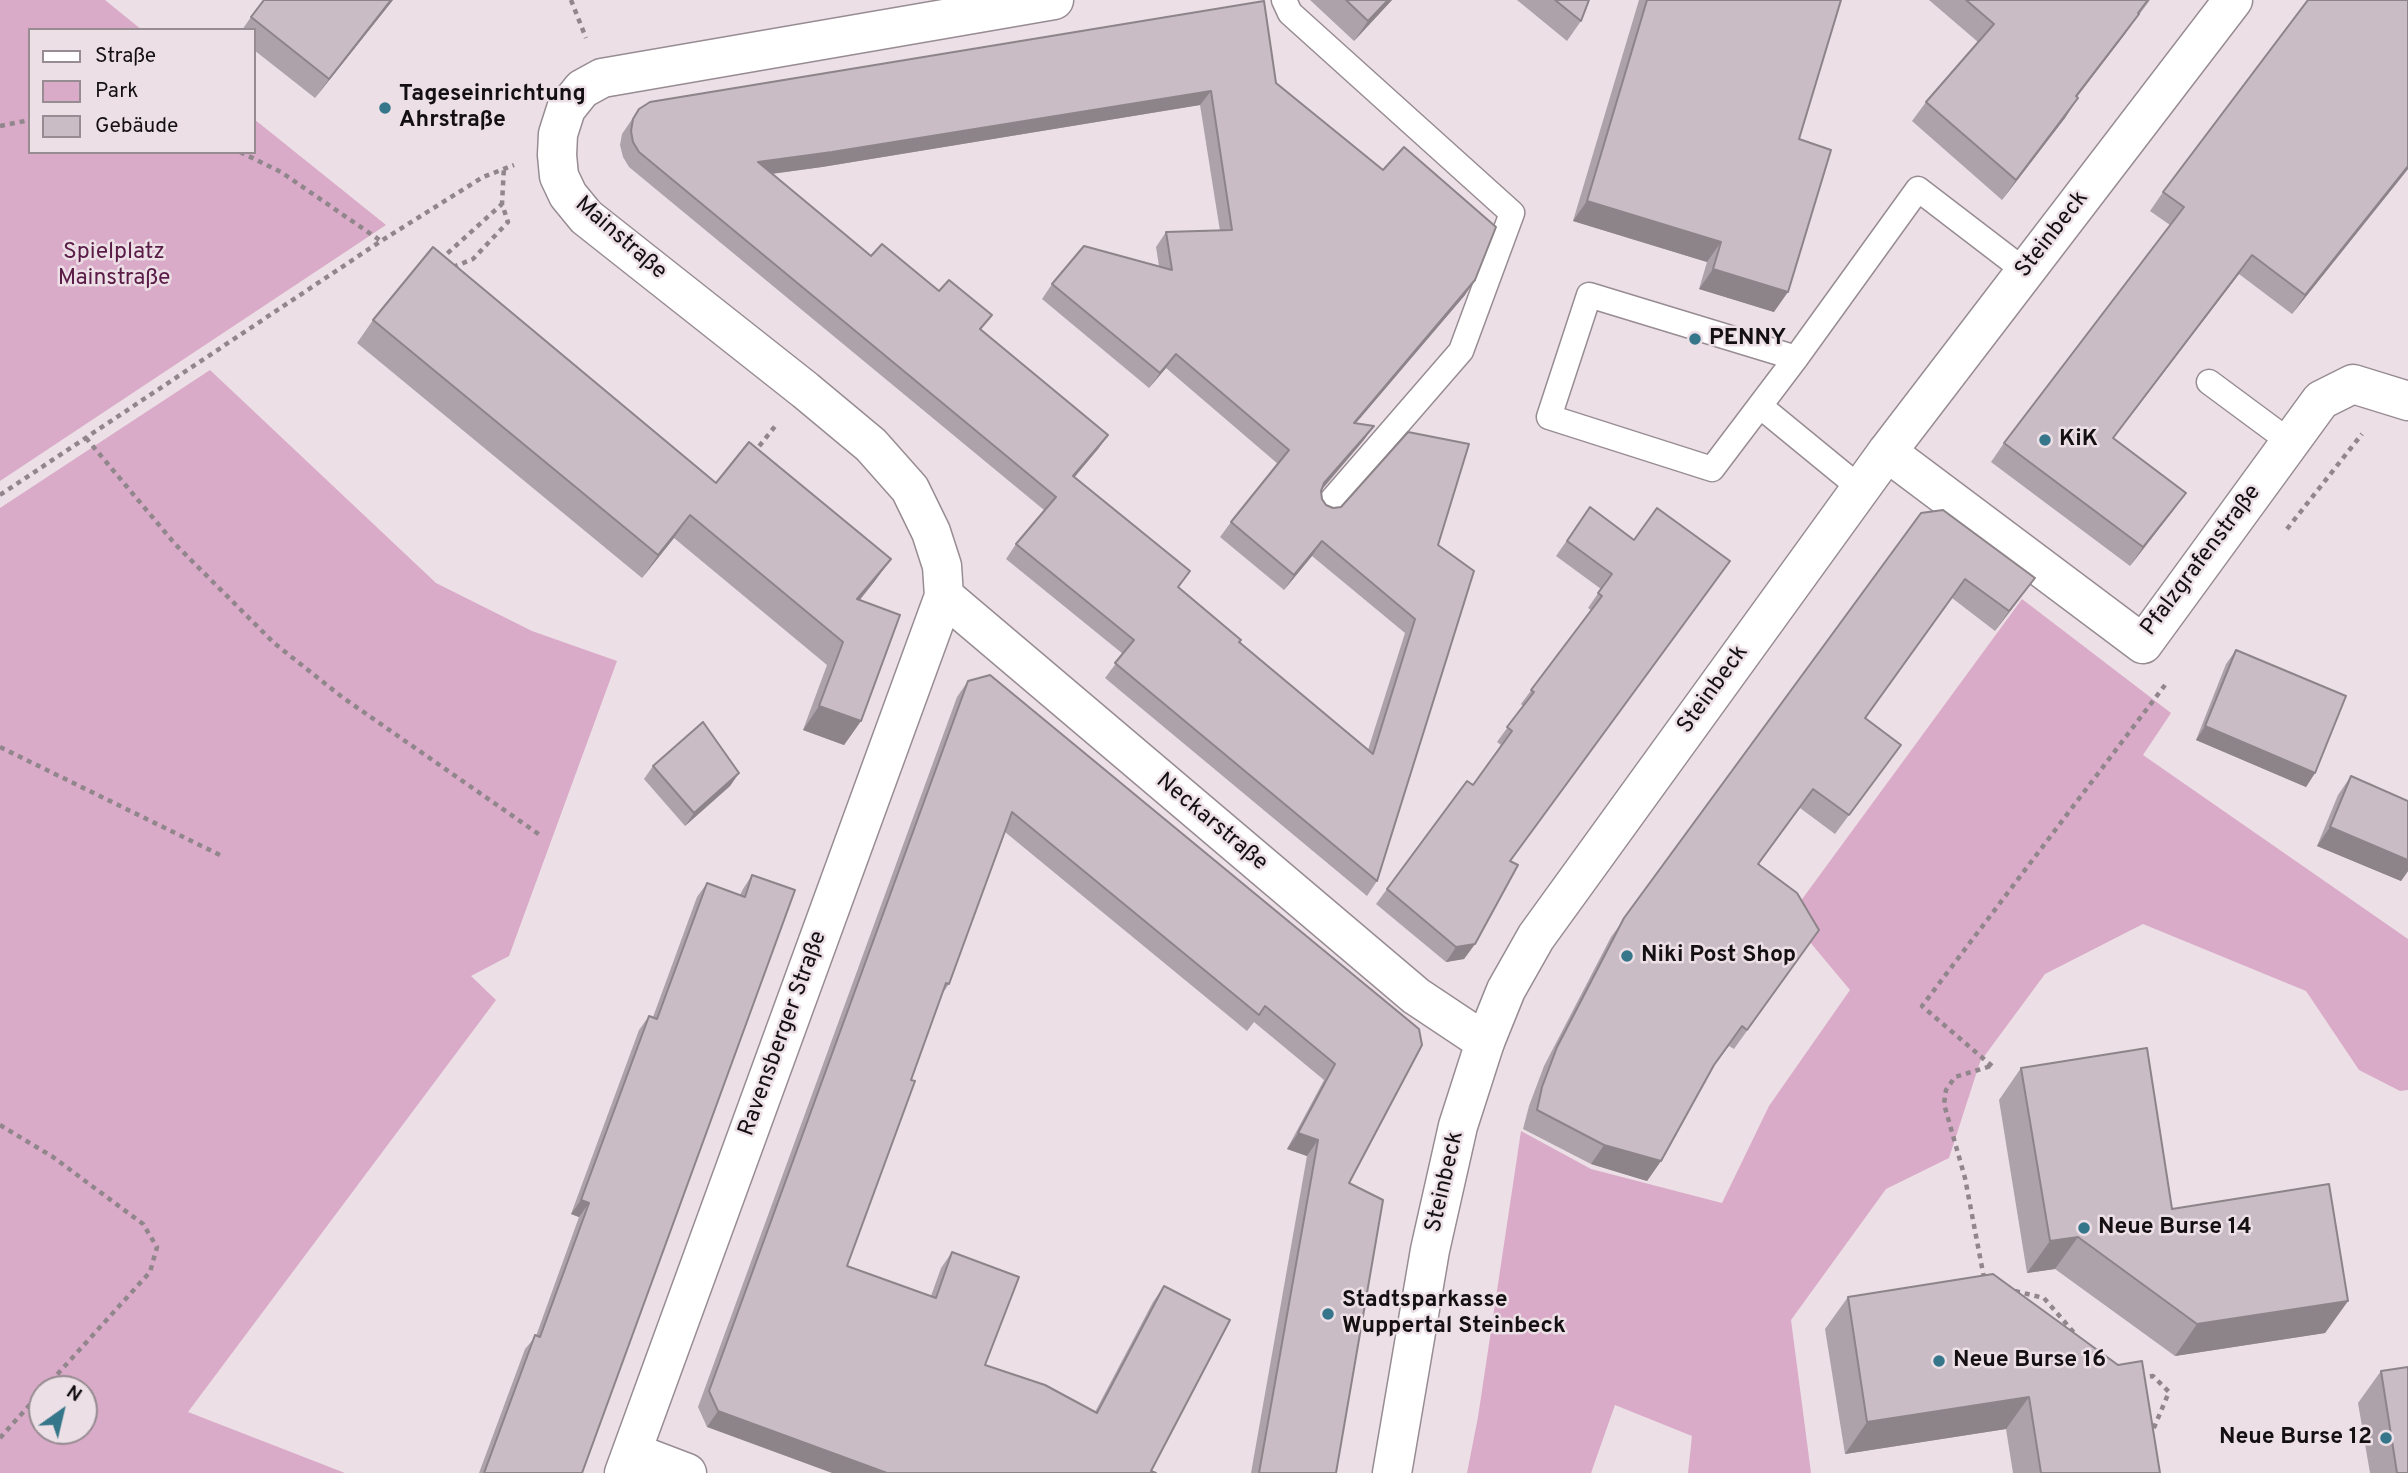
<!DOCTYPE html>
<meta charset="utf-8">
<style>
body{margin:0}
#map{position:relative;width:2408px;height:1473px;overflow:hidden;background:#ecdfe6;font-family:Overpass,sans-serif}
canvas{display:block}
.legend{position:absolute;left:28px;top:28px;width:228px;height:126px;box-sizing:border-box;background:#ecdfe6;border:2px solid #968c91;margin:0;padding:9px 12px;list-style:none;font-size:21px;color:#141012}
.legend li{display:flex;align-items:center;gap:14px;height:35px}
.legend b{width:35px;border:2px solid #968c91}
.north{position:absolute;left:28px;top:1375px;width:70px;height:70px;box-sizing:border-box;background:#ecdfe6;border:2px solid #968c91;border-radius:50%;rotate:34deg;font-size:19px;font-weight:700;line-height:28px;text-align:center;color:#141012}
.north::after{content:'';display:block;margin:auto;width:24px;height:32px;background:#36768a;clip-path:polygon(50% 0,100% 100%,50% 72%,0 100%)}
</style>
<div id="map">
<canvas width="2408" height="1473"></canvas>
<ul class="legend">
<li><b style="height:9px;background:#fff"></b>Straße</li>
<li><b style="height:19px;background:#daabc8"></b>Park</li>
<li><b style="height:19px;background:#c9bcc4"></b>Gebäude</li>
</ul>
<div class="north">N</div>
</div>
<script>
const g = document.querySelector('canvas').getContext('2d');
g.lineJoin = 'round';
function paint(path, color) { g.fillStyle = color; g.fill(path, 'evenodd'); }
const poly = rows => new Path2D(rows.map(r => 'M' + r).join(''));
function trace(path, color, width, dash) { g.strokeStyle = color; g.lineWidth = width; g.lineCap = dash ? 'butt' : 'round'; g.setLineDash(dash || []); g.stroke(path); }
function drawText(font, color, halo, rows, align = 'center') {
  g.font = font + ' Overpass,sans-serif'; g.lineWidth = 5; g.setLineDash([]); g.textBaseline = 'middle'; g.strokeStyle = halo; g.fillStyle = color; for (const [text, x, y, turn = 0] of rows) {
    g.save(); g.translate(x, y); g.rotate((+turn || 0) * Math.PI / 180); g.textAlign = isNaN(turn) ? turn : align; if (halo) g.strokeText(text, 0, 0); g.fillText(text, 0, 0); g.restore();
  }
}
paint(poly([
 [0,0,105,0,142,30,30,30,30,152,254,152,254,119,386,225,0,481],
 [210,370,436,583,532,631,617,661,509,956,471,976,496,1000,188,1412,345,1473,0,1473,0,508],
 [84,1389,84,1431,42,1431,42,1389],
 [2022,599,2171,713,2143,755,2408,939,2408,1090,2400,1091,2359,1070,2306,991,2143,924,2045,974,1980,1062,1949,1158,1886,1189,1791,1320,1811,1473,1688,1473,1692,1436,1615,1405,1591,1473,1467,1473,1478,1417,1521,1131,1591,1169,1722,1203,1769,1106,1850,990,1789,917]
]), '#daabc8');
const lane = poly([
 [1284,0,1290,13,1512,213,1461,351,1325,508],
 [1796,358,1589,295,1549,417,1712,469,1796,358,1918,189,2025,271],
 [2209,382,2290,442],
 [1760,406,1860,488]
]);
const street = poly([
 [1887,452,2143,644,2321,400,2353,384,2408,401],
 [944,596,1416,996,1485,1042],
 [632,1452,687,1473],
 [624,1473,944,596,942,566,931,532,910,489,871,445,805,390,586,217,568,195,559,176,557,155,558,134,566,109,582,89,602,78,1054,0]
]);
const secondary = poly([
 [1392,1473,1430,1250,1458,1126,1485,1042,1506,990,1536,937,1887,452,2233,0]
]);
trace(lane, '#988c93', 27);
trace(street, '#988c93', 41);
trace(secondary, '#988c93', 41);
trace(poly([
 [571,0,586,38],
 [0,126,30,120],
 [240,152,281,172,381,241],
 [440,260,502,204],
 [453,267,473,259,508,222,502,204,504,167],
 [86,438,175,544,274,643,342,697,540,835],
 [753,454,776,425],
 [0,495,381,241,483,177,514,165],
 [2287,529,2362,434],
 [0,747,222,856],
 [1992,1066,1922,1006,2165,685],
 [0,1125,53,1157,143,1224,157,1247,150,1272,44,1389],
 [1984,1278,1965,1178,1944,1104,1946,1090,1955,1077,1991,1066],
 [2015,1291,2044,1298,2076,1335],
 [2140,1378,2153,1376,2169,1392,2153,1430],
 [0,1438,42,1391]
]), '#90868b', 4.5, [5, 5]);
trace(lane, '#fff', 24);
trace(street, '#fff', 38);
trace(secondary, '#fff', 38);
paint(poly([
 [393,0,315,98,254,50,254,30,242,30,251,17],
 [1310,0,1392,0,1354,41],
 [1517,0,1589,0,1581,21,1567,41],
 [1639,0,1841,0,1799,139,1774,312,1699,289,1707,262,1573,221],
 [1929,0,2150,0,2125,34,2077,97,2065,118,2002,200,1912,121,1926,102,1978,42],
 [1276,83,1465,295,1356,423,1374,426,1363,441,1321,491,1322,499,1326,505,1438,545,1377,881,1367,896,1105,678,1123,654,1006,559,1016,544,1044,510,629,167,623,157,620,145,622,134,639,109],
 [1200,105,1220,231,1166,232,1156,247,1159,266,1052,284,1042,299,1149,388,1166,368,1278,464,1231,522,1220,537,1284,590,1312,556,1405,633,1368,750,1239,642,1178,588,1074,477,1098,449,1108,435,981,330,871,256,772,174,822,167],
 [2408,169,2292,314,2239,274,2113,438,2186,493,2172,512,2130,566,1991,462,2004,443,2170,225,2150,211,2163,192],
 [373,320,716,483,891,559,874,582,860,600,861,721,844,745,803,730,827,665,674,538,642,578,357,343],
 [1590,507,1634,540,1510,861,1475,944,1464,959,1446,962,1376,904,1387,889,1473,785,1501,745,1497,742,1523,706,1521,704,1591,610,1588,608,1601,589,1556,556],
 [1921,513,2021,597,1995,631,1952,598,1866,718,1887,764,1835,834,1800,808,1759,864,1819,930,1734,1049,1729,1046,1711,1069,1661,1161,1647,1181,1591,1164,1523,1129,1529,1106,1544,1066,1611,937],
 [2236,650,2315,773,2306,787,2196,740,2226,664],
 [968,681,1419,1029,1349,1183,1336,1473,1251,1473,1307,1156,1287,1149,1324,1080,1254,1022,1247,1031,1005,832,949,984,942,994,911,1080,847,1266,931,1296,941,1268,952,1252,985,1365,1095,1412,1153,1302,1164,1286,1151,1471,707,1427,698,1407,957,697],
 [653,766,739,773,730,786,685,826,644,779],
 [2351,776,2408,801,2408,871,2401,881,2317,846,2338,795],
 [752,875,582,1473,479,1473,525,1349,536,1336,579,1217,571,1214,639,1030,649,1016,653,1017,697,897,707,883,740,895,743,889],
 [2021,1068,2172,1209,2348,1301,2325,1333,2175,1356,2055,1269,2027,1273,1999,1100],
 [1993,1274,2160,1473,2013,1473,2006,1429,1845,1454,1825,1329,1848,1297],
 [2381,1371,2408,1473,2370,1473,2358,1403]
]), '#ada2a9');
paint(poly([
 [391,0,393,0,315,98,329,79],
 [1388,0,1392,0,1354,41,1368,21],
 [2139,14,2125,34,2062,116,2076,96],
 [1211,91,1200,105,822,167,747,177,758,162],
 [2078,98,2065,118,2002,200,2016,180],
 [2408,166,2408,169,2292,314,2305,295],
 [1587,201,1721,242,1707,262,1573,221],
 [2252,255,2239,274,2099,457,2113,438],
 [1713,269,1788,292,1774,312,1699,289],
 [1475,280,1465,295,1344,437,1354,423],
 [1176,354,1166,368,1149,388,1160,373],
 [1374,426,1363,441,1314,498,1324,483],
 [1108,435,1098,449,1063,491,1073,476],
 [2186,493,2172,512,2130,566,2143,547],
 [690,515,674,538,642,578,658,555],
 [1322,541,1312,556,1284,590,1294,575],
 [891,559,874,582,841,622,857,599],
 [2035,578,2021,597,1995,631,2009,611],
 [819,706,861,721,844,745,803,730],
 [2205,726,2315,773,2306,787,2196,740],
 [739,773,730,786,685,826,694,813],
 [2330,827,2408,860,2408,871,2401,881,2317,846],
 [1475,944,1464,959,1446,962,1456,947],
 [1298,1133,1318,1140,1307,1156,1287,1149],
 [1604,1145,1661,1161,1647,1181,1591,1164],
 [581,1200,589,1203,579,1217,571,1214],
 [2078,1237,2055,1269,2027,1273,2050,1241],
 [2348,1301,2325,1333,2175,1356,2197,1324],
 [2029,1397,2006,1429,1845,1454,1867,1422],
 [718,1411,887,1473,832,1473,707,1427]
]), '#8d8489');
const building = poly([
 [264,0,391,0,329,79,251,17,264,0],
 [1346,0,1388,0,1368,21,1346,0],
 [1555,0,1589,0,1581,21,1555,0],
 [1647,0,1841,0,1799,139,1831,150,1788,292,1713,269,1721,242,1587,201,1647,0],
 [1966,0,2148,0,2138,13,2139,14,2076,96,2078,98,2016,180,1926,102,1994,24,1966,0],
 [2308,0,2408,0,2408,166,2305,295,2252,255,2113,438,2186,493,2143,547,2004,443,2184,207,2163,192,2308,0],
 [1264,1,1276,83,1383,170,1404,147,1496,227,1475,280,1354,423,1374,426,1324,483,1321,491,1322,499,1326,505,1333,508,1341,507,1408,432,1469,444,1438,545,1474,571,1377,881,1115,663,1134,640,1016,544,1056,497,639,152,633,142,631,131,633,119,639,109,650,102,1264,1],
 [1211,91,1232,230,1166,232,1172,270,1084,246,1052,284,1160,373,1176,354,1289,450,1231,522,1294,575,1322,541,1415,619,1373,754,1239,642,1241,640,1178,587,1190,571,1073,476,1108,435,980,329,992,315,949,280,939,291,882,244,871,256,758,162,832,152,1211,91],
 [433,247,716,483,749,442,891,559,857,599,900,615,861,721,819,706,843,642,690,515,658,555,373,320,433,247],
 [1590,507,1634,540,1657,508,1730,561,1510,861,1518,865,1475,944,1456,947,1387,889,1467,781,1473,785,1512,731,1507,727,1534,692,1531,690,1602,596,1598,593,1612,574,1567,541,1590,507],
 [1943,510,2035,578,2009,611,1965,579,1865,718,1901,745,1849,815,1813,789,1758,864,1797,893,1819,930,1747,1030,1742,1026,1714,1065,1661,1161,1604,1145,1537,1110,1542,1087,1557,1047,1624,918,1921,513,1943,510],
 [2236,650,2346,696,2315,773,2205,726,2236,650],
 [990,675,1419,1029,1422,1045,1349,1183,1383,1200,1336,1473,1259,1473,1318,1140,1298,1133,1335,1064,1265,1006,1259,1015,1012,812,949,984,946,983,911,1080,915,1081,847,1266,936,1298,952,1252,1019,1277,985,1365,1045,1385,1097,1413,1164,1286,1230,1320,1151,1471,1156,1473,887,1473,718,1411,709,1391,968,681,990,675],
 [703,722,739,773,694,813,653,766,703,722],
 [2351,776,2408,801,2408,860,2330,827,2351,776],
 [752,875,795,890,582,1473,484,1473,535,1335,540,1337,589,1203,581,1200,649,1016,657,1019,707,883,745,897,752,875],
 [2147,1048,2172,1209,2329,1184,2348,1301,2197,1324,2078,1237,2050,1241,2021,1068,2147,1048],
 [1993,1274,2118,1365,2142,1361,2160,1473,2041,1473,2029,1397,1867,1422,1848,1297,1993,1274],
 [2408,1367,2408,1473,2397,1473,2381,1371,2408,1367]
]);
paint(building, '#c9bcc4');
trace(building, '#8d8489', 2);
for (const [x, y, r, color] of [
 [385,108,7,"#36768a"],
 [1695,339,7,"#36768a"],
 [2045,440,7,"#36768a"],
 [1627,956,7,"#36768a"],
 [2084,1228,7,"#36768a"],
 [1328,1314,7,"#36768a"],
 [1939,1361,7,"#36768a"],
 [2386,1438,7,"#36768a"]
]) { const dot = new Path2D(); dot.arc(x, y, r, 0, 2 * Math.PI); g.fillStyle = color; g.fill(dot); trace(dot, '#ecdfe6', 2.5); }
drawText('bold 23px', '#141012', '#ecdfe6', [
 ["Tageseinrichtung",399,95],
 ["Ahrstraße",399,121],
 ["PENNY",1709,339],
 ["KiK",2059,440],
 ["Niki Post Shop",1641,956],
 ["Neue Burse 14",2098,1228],
 ["Stadtsparkasse",1342,1301],
 ["Wuppertal Steinbeck",1342,1327],
 ["Neue Burse 16",1953,1361],
 ["Neue Burse 12",2372,1438,"right"]
], 'left');
drawText('23px', '#141012', '#ecdfe6', [
 ["Steinbeck",2053,235,-52],
 ["Mainstraße",620,239,41],
 ["Pfalzgrafenstraße",2202,561,-53],
 ["Steinbeck",1714,690,-54],
 ["Neckarstraße",1211,823,40],
 ["Ravensberger Straße",784,1034,-70],
 ["Steinbeck",1446,1182,-77]
]);
drawText('23px', '#5a1b47', '#ecdfe6', [
 ["Spielplatz",114,253],
 ["Mainstraße",114,279]
]);
</script>
